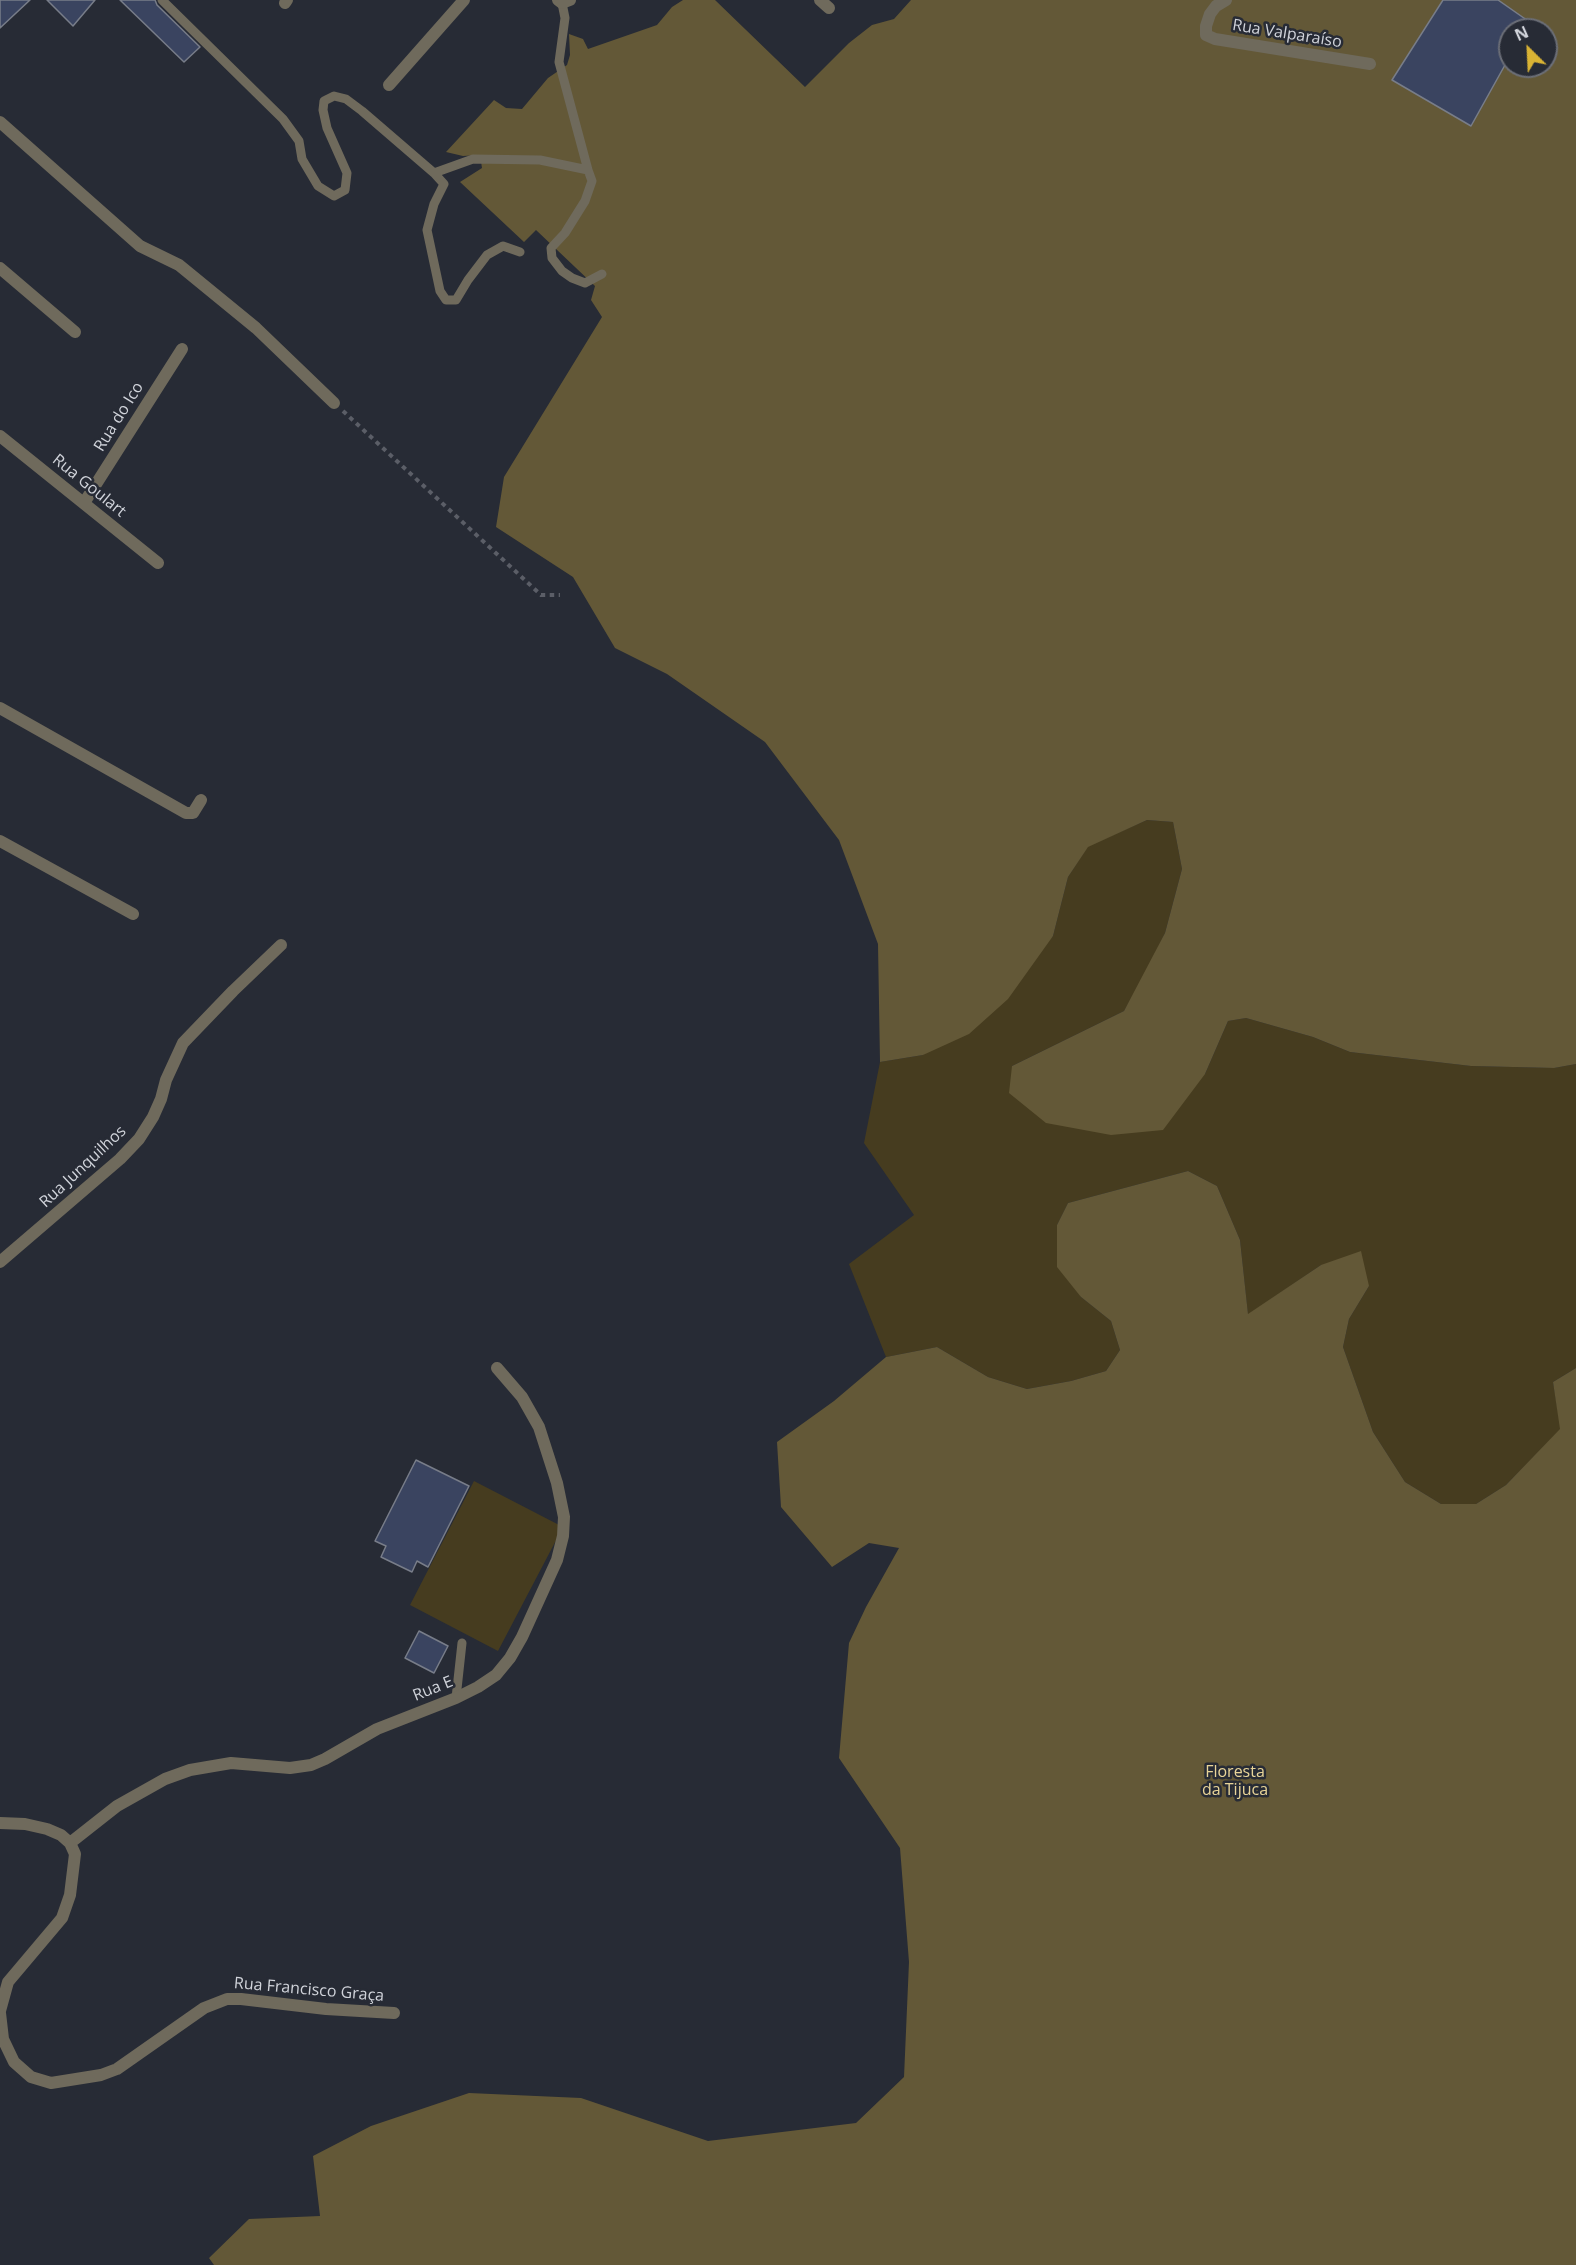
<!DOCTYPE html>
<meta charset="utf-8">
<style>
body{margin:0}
#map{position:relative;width:1576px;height:2265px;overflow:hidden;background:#272b35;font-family:"Open Sans",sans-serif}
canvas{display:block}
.north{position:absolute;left:1498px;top:18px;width:60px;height:60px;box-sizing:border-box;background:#272b35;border:2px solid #6b6e77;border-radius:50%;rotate:336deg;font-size:16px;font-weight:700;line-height:24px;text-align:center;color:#d0d3da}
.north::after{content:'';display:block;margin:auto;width:21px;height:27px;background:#d9b334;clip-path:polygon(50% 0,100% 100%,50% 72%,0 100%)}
</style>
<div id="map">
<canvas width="1576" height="2265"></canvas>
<div class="north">N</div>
</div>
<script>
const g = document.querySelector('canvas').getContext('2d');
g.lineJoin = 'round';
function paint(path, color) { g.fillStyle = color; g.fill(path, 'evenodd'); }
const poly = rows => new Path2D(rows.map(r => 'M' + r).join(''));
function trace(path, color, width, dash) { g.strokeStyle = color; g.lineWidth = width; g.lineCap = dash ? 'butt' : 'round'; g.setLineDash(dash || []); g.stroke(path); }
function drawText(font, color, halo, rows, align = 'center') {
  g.font = font + ' "Open Sans",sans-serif'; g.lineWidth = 5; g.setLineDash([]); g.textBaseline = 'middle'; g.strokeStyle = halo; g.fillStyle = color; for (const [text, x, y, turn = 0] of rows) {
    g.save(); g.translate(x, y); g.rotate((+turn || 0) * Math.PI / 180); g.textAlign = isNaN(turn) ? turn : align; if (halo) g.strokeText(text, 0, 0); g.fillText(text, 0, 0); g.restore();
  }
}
paint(poly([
 [1147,820,1173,822,1182,869,1165,933,1147,971,1124,1011,1012,1066,1205,1074,1228,1021,1246,1018,1313,1037,1350,1052,1471,1066,1554,1068,1576,1064,1576,1368,1553,1382,1561,1429,1506,1485,1476,1504,1441,1504,1405,1482,1373,1432,1343,1347,1349,1319,1369,1286,1321,1265,1248,1315,1240,1240,1217,1186,1188,1171,1068,1203,1057,1225,1081,1297,1111,1321,1120,1350,1106,1371,1071,1381,1027,1389,988,1377,937,1347,886,1357,849,1264,914,1215,864,1143,880,1062,923,1055,1053,936,1068,877,1088,846],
 [474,1481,563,1527,498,1651,410,1605]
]), '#463c1f');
paint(poly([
 [683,0,715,0,805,87,849,43,872,25,894,19,911,0,1576,0,1576,1064,1554,1068,1471,1066,1350,1052,1313,1037,1246,1018,1228,1021,1205,1074,1163,1130,1111,1135,1046,1123,1009,1093,1012,1066,1124,1011,1165,933,1182,869,1173,822,1147,820,1088,847,1068,877,1053,936,1008,999,969,1034,923,1055,880,1062,878,944,839,840,765,742,667,674,615,648,573,577,496,527,504,477,602,317,591,300,595,286,536,230,524,242,460,182,482,168,480,155,463,156,446,152,494,100,506,108,522,109,548,78,567,65,570,55,569,34,583,39,588,49,657,25,672,7],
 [1510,30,1546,30,1546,66,1510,66],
 [1188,1171,1217,1186,1240,1240,1248,1314,1321,1265,1361,1251,1369,1286,1349,1319,1343,1347,1373,1432,1405,1482,1441,1504,1476,1504,1506,1485,1560,1429,1553,1382,1576,1368,1576,2265,214,2265,209,2258,249,2219,320,2216,313,2156,371,2126,469,2093,581,2098,708,2141,856,2123,904,2077,909,1962,900,1848,839,1758,849,1643,866,1607,899,1548,869,1543,832,1567,781,1507,777,1442,834,1401,886,1357,937,1347,988,1377,1027,1389,1071,1381,1106,1371,1120,1350,1111,1321,1081,1297,1057,1267,1057,1225,1068,1203]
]), '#635837');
const building = poly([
 [0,0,30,0,0,28,0,0],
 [47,0,95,0,73,26,47,0],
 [120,0,155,0,157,5,200,47,184,62,120,0],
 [1443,0,1498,0,1541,30,1510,30,1510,56,1471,126,1392,80,1443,0],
 [416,1460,469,1486,428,1567,417,1561,412,1572,381,1557,386,1546,375,1541,416,1460],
 [419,1631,448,1646,434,1673,405,1658,419,1631]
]);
paint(building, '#3a4460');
trace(building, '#787d89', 1.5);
trace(poly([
 [343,411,541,595,560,595]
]), '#5b5e67', 4, [4.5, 4.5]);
trace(poly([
 [162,0,283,119,299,141,302,159,318,186,334,196,345,190,347,173,327,128,323,110,324,101,334,96,346,99,362,111,434,173,444,184,434,204,427,230,440,291,446,300,456,300,468,280,487,255,503,246,520,252],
 [588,170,592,181,585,201,565,233,551,248,552,258,562,271,572,278,585,283,602,274],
 [434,173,473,159,540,160,588,170,559,62,565,18,562,3],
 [456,1698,462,1643]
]), '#6f6a5c', 9);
trace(poly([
 [558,0,562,3,570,0],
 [820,0,829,8],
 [1226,0,1216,6,1210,14,1206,26,1206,35,1215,39,1370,64],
 [285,3,287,0],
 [389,85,464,0],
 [0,122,140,246,179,265,256,328,334,403],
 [0,268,75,332],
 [0,436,158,563],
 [84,503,182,349],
 [0,708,186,813,193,813,201,800],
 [0,841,133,914],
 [0,1262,120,1159,139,1139,153,1117,161,1099,166,1080,183,1043,233,991,281,945],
 [0,1823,25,1824,47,1829,61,1835,70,1843,75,1854,70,1895,62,1918,8,1982,0,2011],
 [70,1843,117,1806,165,1779,190,1770,231,1763,290,1768,311,1765,325,1759,377,1729,456,1698,478,1687,496,1675,510,1658,522,1637,557,1560,563,1536,564,1517,557,1483,539,1427,522,1397,497,1368],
 [0,2013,3,2039,14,2062,31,2077,51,2083,101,2075,117,2069,204,2008,227,1999,241,1999,326,2009,394,2013]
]), '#6f6a5c', 12);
drawText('16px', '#d0d3da', '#272b35', [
 ["Rua Valparaíso",1287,34,9],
 ["Rua do Ico",119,417,-58],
 ["Rua Goulart",89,486,39],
 ["Rua Junquilhos",83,1167,-43],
 ["Rua E",433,1689,-22],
 ["Rua Francisco Graça",309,1990,5]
]);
drawText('16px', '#e8d498', '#272b35', [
 ["Floresta",1235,1772],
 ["da Tijuca",1235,1790]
]);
</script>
